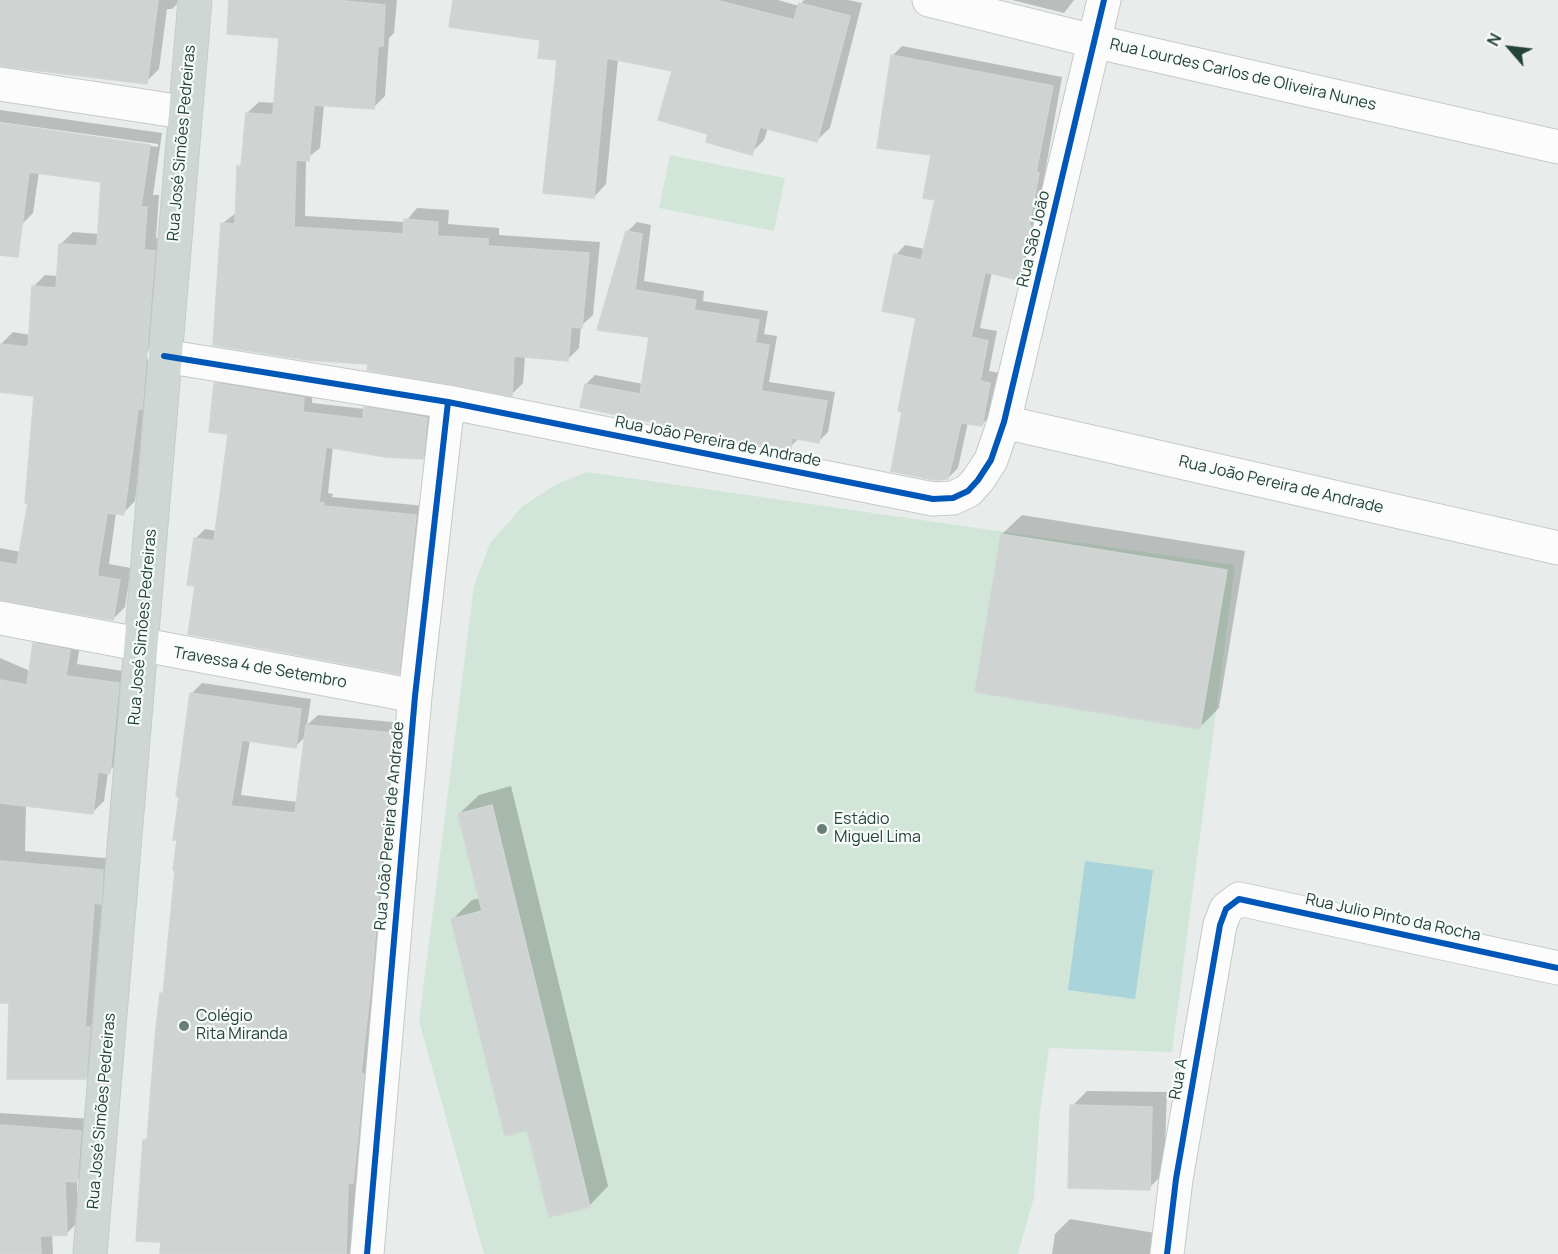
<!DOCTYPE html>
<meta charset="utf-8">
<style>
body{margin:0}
#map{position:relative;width:1558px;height:1254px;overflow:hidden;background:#e8edeb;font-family:Manrope,sans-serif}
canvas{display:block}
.north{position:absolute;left:1480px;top:18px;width:60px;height:60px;-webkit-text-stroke:4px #f7fbf9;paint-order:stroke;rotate:298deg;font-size:16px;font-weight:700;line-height:24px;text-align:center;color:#24423a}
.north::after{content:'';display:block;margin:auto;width:21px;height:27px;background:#24423a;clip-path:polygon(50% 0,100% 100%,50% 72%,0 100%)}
</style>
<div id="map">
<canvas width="1558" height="1254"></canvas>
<div class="north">N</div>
</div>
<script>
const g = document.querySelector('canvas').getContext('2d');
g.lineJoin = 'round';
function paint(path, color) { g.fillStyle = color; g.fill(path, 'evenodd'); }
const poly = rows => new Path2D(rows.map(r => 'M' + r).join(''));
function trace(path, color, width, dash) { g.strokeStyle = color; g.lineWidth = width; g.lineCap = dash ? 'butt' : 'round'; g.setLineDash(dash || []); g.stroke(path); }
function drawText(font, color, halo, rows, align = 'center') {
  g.font = font + ' Manrope,sans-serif'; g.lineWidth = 4.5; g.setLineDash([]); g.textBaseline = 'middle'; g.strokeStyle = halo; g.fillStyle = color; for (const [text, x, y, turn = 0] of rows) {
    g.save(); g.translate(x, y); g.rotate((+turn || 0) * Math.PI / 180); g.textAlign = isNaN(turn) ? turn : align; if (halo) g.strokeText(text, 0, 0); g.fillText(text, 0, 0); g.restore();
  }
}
paint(poly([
 [670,155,785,178,774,231,659,208],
 [587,472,1235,565,1172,1052,1049,1048,1040,1112,1034,1197,1018,1254,484,1254,419,1021,474,586,490,543,523,506,555,485]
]), '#d1e6d8');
paint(poly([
 [1085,861,1153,870,1135,999,1068,990]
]), '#a9d4db');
paint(poly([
 [1,0,181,0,172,9,167,9,159,69,146,82,0,64],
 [231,0,397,0,394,33,389,38,385,96,373,108,324,104,320,148,306,159,305,216,405,222,417,208,449,210,448,224,499,228,499,235,600,242,593,315,581,326,579,348,568,359,525,356,523,383,512,394,369,363,223,223,237,212,238,167,243,162,247,113,259,102,275,103,281,37],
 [454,0,778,0,799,6,804,0,848,0,862,3,830,128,817,140,768,128,764,140,751,153,710,133,674,70,618,59,606,184,594,197,558,58,542,39],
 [1012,0,1074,0,1064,13],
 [902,46,1062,77,1028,268,1018,278,992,272,980,328,997,331,989,371,1000,373,991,415,981,425,968,422,958,468,948,478,904,411,918,317,896,255,905,245,925,249,936,199,933,154,892,56],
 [0,110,162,133,153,195,159,195,156,238,166,239,135,501,123,513,116,513,109,564,131,568,125,607,113,619,0,598,0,548,21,552,29,502,36,395,0,391,1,344,13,332,30,335,33,287,45,275,58,276,61,244,73,232,99,234,103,181,39,172,33,213,21,225,0,236,0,125,158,147,158,144,0,122],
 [637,222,651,225,644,281,704,291,703,301,768,311,764,334,777,336,769,382,835,392,828,432,818,442,799,438,790,447,586,384,595,375,643,384,651,336,599,329,627,232],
 [226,374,313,388,312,403,365,409,375,398,436,408,432,448,422,458,333,446,328,493,333,494,332,497,425,506,408,663,398,672,197,585,195,539,205,529,217,531,229,433,216,384],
 [1022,515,1245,551,1219,708,1200,727,1002,534],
 [46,632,81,639,77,664,130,672,121,760,108,772,104,801,92,813,26,805,25,851,115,859,97,1066,85,1078,10,1002,0,1001,0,658,30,671,34,644],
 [202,683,311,699,307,725,318,715,403,723,363,1254,161,1254,162,1241,144,1141,149,1136,161,994,164,991,191,694],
 [306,736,298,802,241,795,250,740,295,747],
 [511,786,608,1186,589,1206,528,1128,453,919,472,900,480,898,459,814,479,795],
 [1087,1091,1167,1092,1164,1173,1149,1188,1072,1106],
 [0,1113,92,1119,88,1169,77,1180,78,1222,66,1234,52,1234,53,1254,0,1254],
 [1070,1219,1161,1234,1158,1254,1052,1254,1055,1234]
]), '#0003');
const building = poly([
 [0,0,158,0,147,84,0,66,0,0],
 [229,0,335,0,385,5,383,46,378,46,374,109,314,105,309,161,296,160,294,227,403,234,404,219,438,222,437,236,488,239,488,246,589,253,582,328,571,327,568,361,514,356,512,396,367,370,368,364,307,360,213,345,221,223,235,224,237,166,241,166,246,113,273,115,279,38,227,34,229,0],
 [453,0,715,0,794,20,799,3,850,16,817,142,760,127,752,155,706,142,708,134,658,120,672,71,607,58,594,198,543,193,557,60,538,58,540,40,449,27,453,0],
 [891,55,1053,86,1036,172,1039,173,1029,225,1031,226,1018,280,985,272,971,337,988,341,980,381,990,383,982,426,961,423,948,479,934,480,891,471,902,412,898,411,916,318,882,311,894,254,921,260,935,200,923,198,931,155,877,148,891,55],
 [0,123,150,145,141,207,147,207,144,250,155,251,142,409,138,409,124,515,107,513,97,576,120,580,113,620,0,600,0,562,17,565,28,503,25,503,34,396,0,392,0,344,28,347,32,286,56,288,59,244,97,246,101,182,29,172,18,257,0,255,0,123],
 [626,231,642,234,635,290,696,300,694,310,759,320,755,343,769,345,761,391,827,401,819,443,792,438,791,449,760,445,580,407,585,384,640,394,649,337,597,330,626,231],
 [214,383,304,398,303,412,363,419,364,407,427,418,423,459,386,457,326,447,319,502,324,503,323,506,416,515,399,674,188,634,195,586,187,585,194,538,214,541,228,434,209,432,214,383],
 [1001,534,1227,570,1200,729,975,692,1001,534],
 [33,643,70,650,66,676,119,683,110,774,98,772,93,814,0,803,0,680,27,685,33,643],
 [190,693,301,709,296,748,242,740,231,806,295,813,306,725,393,733,371,983,361,1073,364,1074,353,1183,348,1183,346,1254,160,1254,161,1242,136,1241,143,1140,147,1140,155,1038,160,993,163,994,175,870,173,870,177,840,173,840,179,797,176,796,190,693],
 [492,805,590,1207,549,1217,527,1130,505,1136,451,919,482,911,458,814,492,805],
 [0,861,103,870,101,904,94,903,85,1027,90,1027,86,1079,7,1079,9,1003,0,1003,0,861],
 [1070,1105,1152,1107,1150,1190,1068,1188,1070,1105],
 [0,1125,81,1131,77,1182,65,1181,67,1235,40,1236,41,1254,0,1254,0,1125]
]);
paint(building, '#cfd4d2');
trace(building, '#d1d6d4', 1.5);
const minor = poly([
 [929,0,1093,41,1558,147],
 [0,84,183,112],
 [164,356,448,402,933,499,953,498,968,491,978,480,991,460,1004,422,1104,0],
 [1004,422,1558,548],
 [0,618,415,696],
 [367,1254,415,696,448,402],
 [1167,1254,1176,1179,1220,925,1226,909,1239,899,1558,968]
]);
const major = poly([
 [90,1254,195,0]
]);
trace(minor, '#c5cac8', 35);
trace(major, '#c3ccc9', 35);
trace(minor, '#fcfcfc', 33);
trace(major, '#cfd7d5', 33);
trace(poly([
 [164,356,448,402,933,499,953,498,968,491,978,480,991,460,1004,422,1104,0],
 [367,1254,415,696,448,402],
 [1167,1254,1176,1179,1220,925,1226,909,1239,899,1558,968]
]), '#0057b8', 6);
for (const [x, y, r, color] of [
 [822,829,6,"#697e78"],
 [184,1026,6,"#697e78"]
]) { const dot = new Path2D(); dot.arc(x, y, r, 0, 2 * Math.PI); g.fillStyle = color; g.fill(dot); trace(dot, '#f7fbf9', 2); }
drawText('16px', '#24423a', '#f7fbf9', [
 ["Rua Lourdes Carlos de Oliveira Nunes",1243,75,13],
 ["Rua José Simões Pedreiras",182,143,-85],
 ["Rua São João",1034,239,-77],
 ["Rua João Pereira de Andrade",718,442,11],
 ["Rua João Pereira de Andrade",1281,485,13],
 ["Rua José Simões Pedreiras",143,627,-85],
 ["Travessa 4 de Setembro",260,668,10],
 ["Rua João Pereira de Andrade",390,826,-85],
 ["Rua Julio Pinto da Rocha",1393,918,12],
 ["Rua A",1179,1079,-80],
 ["Rua José Simões Pedreiras",102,1111,-85]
]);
drawText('16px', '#24423a', '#f7fbf9', [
 ["Estádio",834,820],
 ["Miguel Lima",834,838],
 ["Colégio",196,1017],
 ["Rita Miranda",196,1035]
], 'left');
</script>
